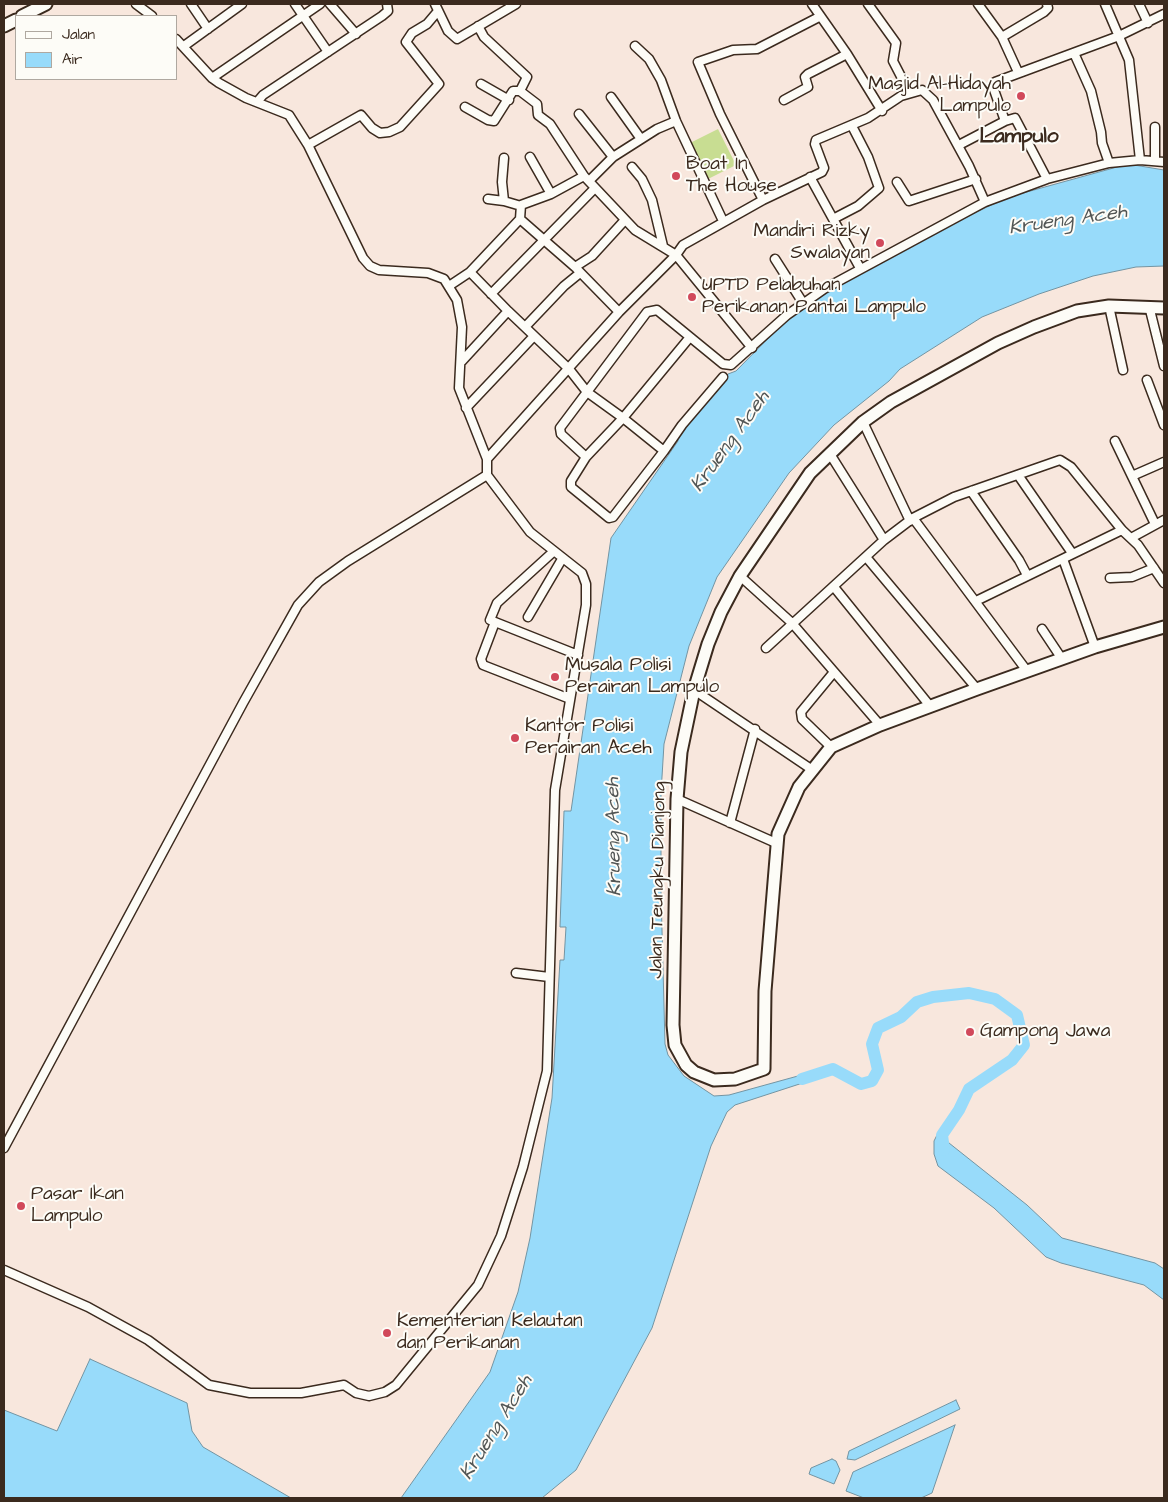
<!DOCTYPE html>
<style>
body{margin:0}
#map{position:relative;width:1168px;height:1502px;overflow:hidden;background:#f8e7dd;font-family:"Architects Daughter",sans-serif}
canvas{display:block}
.frame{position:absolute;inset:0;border:5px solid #3b2a1e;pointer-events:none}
.legend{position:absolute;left:15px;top:15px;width:162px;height:65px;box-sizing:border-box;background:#fdfcf7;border:1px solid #afa8a0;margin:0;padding:6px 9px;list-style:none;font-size:15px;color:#3b2a1e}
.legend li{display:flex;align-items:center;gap:10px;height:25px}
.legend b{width:25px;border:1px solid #afa8a0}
</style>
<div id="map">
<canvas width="1168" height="1502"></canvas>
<div class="frame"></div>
<ul class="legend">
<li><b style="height:6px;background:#fdfcf7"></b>Jalan</li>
<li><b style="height:14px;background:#98dbfa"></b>Air</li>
</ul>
</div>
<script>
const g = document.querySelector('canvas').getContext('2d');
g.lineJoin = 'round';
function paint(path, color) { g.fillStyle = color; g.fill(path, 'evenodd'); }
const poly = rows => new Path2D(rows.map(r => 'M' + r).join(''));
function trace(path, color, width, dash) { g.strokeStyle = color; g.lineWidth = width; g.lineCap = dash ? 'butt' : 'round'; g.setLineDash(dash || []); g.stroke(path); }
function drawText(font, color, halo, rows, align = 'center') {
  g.font = font + ' "Architects Daughter",sans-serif'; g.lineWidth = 4; g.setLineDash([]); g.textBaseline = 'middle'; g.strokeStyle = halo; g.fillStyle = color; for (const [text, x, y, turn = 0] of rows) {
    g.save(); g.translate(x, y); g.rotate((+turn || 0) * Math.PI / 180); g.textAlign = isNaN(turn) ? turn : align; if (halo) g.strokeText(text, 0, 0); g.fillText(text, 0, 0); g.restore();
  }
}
paint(poly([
 [718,129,736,165,704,181,686,145]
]), '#c8dd92');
const water = poly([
 [1128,164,1164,170,1164,266,1136,267,1093,276,1039,294,982,317,900,369,889,381,834,425,789,473,717,577,689,646,664,744,661,793,661,892,665,1044,668,1055,684,1076,714,1096,729,1095,816,1071,818,1078,735,1105,727,1112,711,1146,652,1328,576,1470,542,1498,401,1498,490,1372,518,1292,530,1238,552,1098,560,960,564,960,566,927,560,927,564,811,571,811,611,538,678,441,677,434,728,374,736,371,795,311,858,271,1005,198,1128,164],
 [939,1131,949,1143,1027,1205,1062,1238,1155,1263,1164,1269,1164,1300,1144,1285,1061,1263,1046,1257,994,1208,938,1166,934,1154,934,1141,939,1131],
 [90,1359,187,1403,192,1431,203,1447,291,1498,4,1498,4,1410,57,1431,90,1359],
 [956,1400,960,1409,855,1460,847,1459,849,1451,956,1400],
 [955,1425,932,1493,921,1498,864,1498,846,1491,853,1472,955,1425],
 [832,1459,836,1461,840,1470,834,1484,809,1474,811,1468,832,1459]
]);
paint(water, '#98dbfa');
trace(water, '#7394a2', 1);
trace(poly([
 [802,1079,833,1069,861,1084,872,1081,878,1070,872,1044,878,1028,901,1017,917,1002,933,997,969,993,995,999,1017,1015,1024,1045,1012,1060,969,1089,959,1110,942,1135,944,1150]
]), '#98dbfa', 12);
const street = poly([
 [136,4,152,16],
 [191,4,208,29],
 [295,4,328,52],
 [330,4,356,34],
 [435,4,448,31,457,39,516,4],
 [812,4,847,54,882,111],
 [868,4,896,43,893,61,909,92],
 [978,4,1002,37,1018,72],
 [1105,4,1129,60,1140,160],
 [1139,4,1148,23],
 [478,26,484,37,527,77,520,91,537,104,538,115,550,124,584,176,635,230,676,255,752,348],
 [1002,37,1044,12,1048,8,1047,4],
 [176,39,212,78,219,83,246,98,289,115,308,145,363,258,370,266,379,270,428,273,444,279,457,300,462,327,459,388,487,459,619,312,676,255,683,245,763,200,822,172,824,168,815,144,816,140,868,118,901,96,922,90,933,100,969,166,985,202],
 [184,46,242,4],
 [635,46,649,59,661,80,676,121,723,221],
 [1074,53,1091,91,1101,132,1102,143,1109,163],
 [212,78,320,4],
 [481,84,509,100],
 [611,97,641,139],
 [784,100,808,87,805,77,808,74,847,54],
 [257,102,263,95,382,16,388,11,387,4],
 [465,107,488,120,494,121,513,91,520,91],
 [579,114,613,157],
 [1005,121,993,87,995,82,1119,36,1164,14],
 [308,145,361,115,372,128,380,133,389,132,400,127,439,84,406,42,412,33,427,24,438,11],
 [959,145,1005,121,1015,118,1047,179],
 [530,157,551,194],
 [504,158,502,182,504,201],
 [1155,161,1155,127],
 [632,167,642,179,652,200,663,246],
 [584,176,551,194,521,205,520,219,544,240,595,188],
 [810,177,860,268],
 [589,181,613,157,657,129,676,121],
 [897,182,909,201,976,179],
 [488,199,504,201,521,206],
 [763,200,720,114,698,62,733,50,757,49,819,17],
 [833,219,858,206,879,188,868,157,852,126],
 [775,259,803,303],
 [575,267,592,256,624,221],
 [470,272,508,311,569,369,587,392,623,418,664,451,613,517,609,518,571,487,571,481,586,457,623,418,690,337],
 [449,286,470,272,520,219],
 [491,294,544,240,575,267,619,312],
 [1109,306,1123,370],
 [1149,306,1164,366],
 [525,327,564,286,580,273],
 [462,361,508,311],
 [1147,380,1164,425],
 [466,408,534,336],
 [863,422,910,521],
 [1115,441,1155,524],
 [664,451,682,425,723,377],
 [830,454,884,540],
 [586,457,561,434,560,428,647,312,657,310,723,364,731,365,787,315,824,289,985,202,1047,179,1109,163,1140,160,1164,162],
 [1018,475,1072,553],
 [1132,476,1164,462],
 [971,491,1019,560,1027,575],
 [913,518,1027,671],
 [1131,538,1164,520],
 [553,552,497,603,490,620,578,655],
 [866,557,977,689],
 [1063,559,1095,647],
 [740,576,792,623,880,725],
 [1110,578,1132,577,1154,568],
 [834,587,930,706],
 [976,601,1122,530],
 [528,617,562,559],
 [495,622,481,659,483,665,570,699],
 [1042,629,1062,659],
 [766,648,884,540,913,518,954,497,1060,460,1071,467,1122,530,1138,545,1164,583],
 [694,690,811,769],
 [831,747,802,719,801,712,834,672],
 [677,799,776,843],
 [730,823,755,729],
 [516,973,549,977],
 [4,1148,243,703,298,605,319,582,348,561,487,475],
 [4,1270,88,1307,148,1340,209,1385,250,1393,301,1393,344,1385,356,1393,369,1396,385,1392,396,1385,478,1285,501,1236,523,1167,547,1071,555,790,586,605,586,584,582,573,530,532,487,475,487,459]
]);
const secondary = poly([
 [22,16,46,4],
 [4,26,16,20],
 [1164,308,1109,306,1077,311,1034,327,998,343,891,402,863,422,810,473,740,576,721,612,708,644,694,690,681,752,677,799,673,1025,675,1045,686,1065,694,1072,714,1080,735,1079,764,1069,765,991,778,834,799,787,831,747,880,725,977,689,1095,647,1164,627]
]);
trace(street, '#3b2a1e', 11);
trace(secondary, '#3b2a1e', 15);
trace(street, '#fdfcf7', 8);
trace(secondary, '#fdfcf7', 11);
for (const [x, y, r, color] of [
 [1021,96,5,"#d1495b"],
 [676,176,5,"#d1495b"],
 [880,243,5,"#d1495b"],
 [692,297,5,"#d1495b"],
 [555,677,5,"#d1495b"],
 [515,738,5,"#d1495b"],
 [970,1032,5,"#d1495b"],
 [21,1206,5,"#d1495b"],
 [387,1333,5,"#d1495b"]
]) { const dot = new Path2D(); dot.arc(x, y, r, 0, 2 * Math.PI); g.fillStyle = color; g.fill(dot); trace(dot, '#fdfcf7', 2); }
drawText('19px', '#3b2a1e', '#fdfcf7', [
 ["Masjid Al-Hidayah",1011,85,"right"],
 ["Lampulo",1011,107,"right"],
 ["Boat In",686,165],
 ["The House",686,187],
 ["Mandiri Rizky",870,232,"right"],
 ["Swalayan",870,254,"right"],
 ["UPTD Pelabuhan",702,286],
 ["Perikanan Pantai Lampulo",702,308],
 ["Musala Polisi",565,666],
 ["Perairan Lampulo",565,688],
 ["Kantor Polisi",525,727],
 ["Perairan Aceh",525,749],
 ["Gampong Jawa",980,1032],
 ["Pasar Ikan",31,1195],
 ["Lampulo",31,1217],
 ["Kementerian Kelautan",397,1322],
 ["dan Perikanan",397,1344]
], 'left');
drawText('19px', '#3b2a1e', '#fdfcf7', [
 ["Jalan Teungku Dianjong",659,880,-89]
]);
drawText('italic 20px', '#525655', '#fdfcf7', [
 ["Krueng Aceh",1068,221,-8],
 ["Krueng Aceh",731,442,-54],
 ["Krueng Aceh",615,837,-91],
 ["Krueng Aceh",497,1428,-58]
]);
drawText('bold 21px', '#3b2a1e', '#fdfcf7', [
 ["Lampulo",1019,138]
]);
</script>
